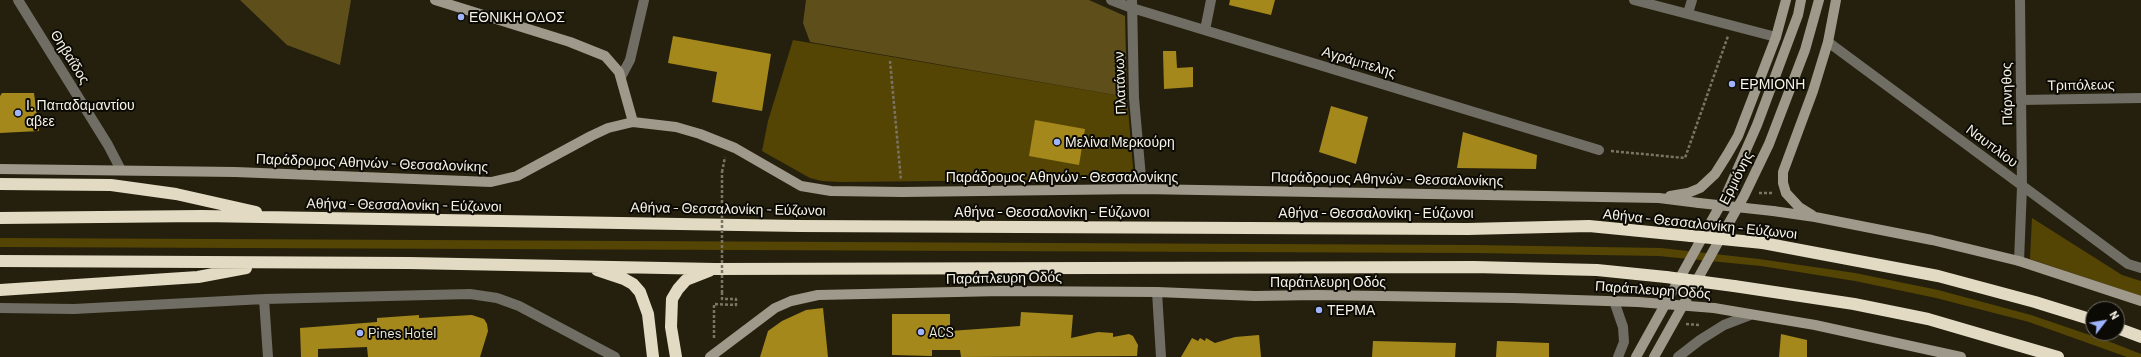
<!DOCTYPE html>
<meta charset="utf-8">
<style>
body{margin:0}
#map{position:relative;width:2141px;height:357px;overflow:hidden;background:#25200d;font-family:Barlow,sans-serif}
canvas{display:block}
.north{position:absolute;left:2085px;top:301px;width:40px;height:40px;box-sizing:border-box;background:#0c0a04;border:1px solid #6a675f;border-radius:50%;rotate:59deg;font-size:11px;font-weight:700;line-height:16px;text-align:center;color:#f6f3e7}
.north::after{content:'';display:block;margin:auto;width:14px;height:18px;background:#a0b3fd;clip-path:polygon(50% 0,100% 100%,50% 72%,0 100%)}
</style>
<div id="map">
<canvas width="2141" height="357"></canvas>
<div class="north">N</div>
</div>
<script>
const g = document.querySelector('canvas').getContext('2d');
g.lineJoin = 'round';
function paint(path, color) { g.fillStyle = color; g.fill(path, 'evenodd'); }
const poly = rows => new Path2D(rows.map(r => 'M' + r).join(''));
function trace(path, color, width, dash) { g.strokeStyle = color; g.lineWidth = width; g.lineCap = dash ? 'butt' : 'round'; g.setLineDash(dash || []); g.stroke(path); }
function drawText(font, color, halo, rows, align = 'center') {
  g.font = font + ' Barlow,sans-serif'; g.lineWidth = 4; g.setLineDash([]); g.textBaseline = 'middle'; g.strokeStyle = halo; g.fillStyle = color; for (const [text, x, y, turn = 0] of rows) {
    g.save(); g.translate(x, y); g.rotate((+turn || 0) * Math.PI / 180); g.textAlign = isNaN(turn) ? turn : align; if (halo) g.strokeText(text, 0, 0); g.fillText(text, 0, 0); g.restore();
  }
}
paint(poly([
 [793,40,1127,97,1134,179,841,182,822,181,810,178,762,151,768,121],
 [2032,218,2122,275,2141,281,2141,296,2030,259],
 [0,238,1473,245,1661,248,1759,259,1855,273,1938,290,2031,315,2113,343,2141,354,2141,357,2127,357,2029,322,1936,298,1855,281,1761,266,1659,256,1475,253,0,247]
]), '#554504');
paint(poly([
 [240,0,351,0,340,65,287,45],
 [806,0,1089,0,1125,16,1127,97,810,42,803,23]
]), '#5e4e1a');
paint(poly([
 [1230,0,1275,0,1271,15,1229,5],
 [673,36,771,54,762,111,712,102,717,72,668,63],
 [1163,51,1176,51,1177,68,1193,67,1193,87,1164,89],
 [2,93,34,93,39,131,0,133,0,96],
 [1331,106,1368,117,1356,164,1319,152],
 [1035,120,1085,129,1079,165,1029,156],
 [1463,132,1537,155,1536,169,1457,168],
 [823,308,828,357,760,357,768,331,782,321,806,310],
 [1021,312,1073,315,1071,338,1098,332,1113,333,1113,337,1129,334,1133,336,1138,345,1137,356,961,357,960,350,932,350,932,356,892,355,892,314,950,314,950,331,1020,326],
 [419,315,419,318,472,315,484,319,487,324,488,331,480,357,368,357,367,347,318,349,318,357,301,357,300,328,377,322,377,318],
 [1781,334,1807,340,1807,357,1779,357],
 [1259,335,1261,357,1181,357,1192,338,1198,341,1200,338,1205,341,1206,338,1215,343,1235,337],
 [1373,341,1456,343,1455,357,1372,357],
 [1497,341,1549,343,1549,357,1496,357]
]), '#a5881c');
trace(poly([
 [890,61,901,180],
 [1611,151,1685,158,1728,36],
 [722,172,725,157],
 [1759,193,1774,193],
 [1686,324,1699,325],
 [714,338,714,304,736,305,736,299,722,299,722,293]
]), '#797464', 2.5, [3, 2]);
trace(poly([
 [18,0,108,145,121,170],
 [1111,0,1132,8,1599,150],
 [1132,0,1134,98,1142,189],
 [1634,0,1776,37],
 [1688,13,1692,0],
 [1205,30,1211,0],
 [1828,42,2128,264,2141,268],
 [621,77,630,60,644,0],
 [2021,100,2141,98],
 [2019,261,2022,187,2020,0],
 [1157,292,1161,357],
 [264,299,268,357],
 [1614,301,1623,327,1624,342,1618,357],
 [0,308,74,309,264,299,470,294,497,298,519,306,615,357],
 [1678,357,1700,340,1724,325,1750,315]
]), '#706d64', 10);
trace(poly([
 [435,0,570,42,605,56,619,72,633,122],
 [0,169,235,172,491,182,517,176,591,136,608,128,633,122,676,127,700,134,735,148,801,186,831,191,902,192,1142,189,1659,198,1699,203],
 [1670,196,1688,193,1700,188,1715,174,1727,155,1738,136,1753,97,1776,37,1786,0],
 [1773,211,1815,217,1932,240,2019,261,2141,301],
 [1812,215,1799,207,1786,193,1783,183,1783,172,1813,91,1828,42,1836,0],
 [1714,308,1815,325,1961,357],
 [710,357,775,308,791,301,818,295,1002,291,1157,292,1255,296,1316,295,1513,298,1638,302],
 [1636,357,1727,193,1757,125,1798,15,1801,0],
 [1654,357,1744,196,1769,144,1805,50,1819,0]
]), '#9e998a', 10);
trace(poly([
 [0,184,111,185,176,194,256,212],
 [0,218,202,216,799,226,1468,229,1589,226,1691,236],
 [1763,243,1938,276,2035,302,2093,320],
 [0,261,409,263,715,269,1474,267,1597,270,1666,277],
 [597,270,624,279,633,284,640,292,648,314,653,357],
 [1734,286,1854,304,1928,319,2058,357],
 [0,290,198,277,246,268],
 [2117,328,2141,337],
 [676,357,671,327,672,299,678,289,686,280,709,271]
]), '#e2dac3', 12);
trace(poly([
 [722,293,722,172]
]), '#797464', 2.5, [3, 2]);
trace(poly([
 [1699,203,1773,211],
 [1638,302,1714,308]
]), '#9e998a', 10);
trace(poly([
 [1691,236,1763,243],
 [1666,277,1734,286]
]), '#e2dac3', 12);
for (const [x, y, r, color] of [
 [461,17,4,"#a0b3fd"],
 [1732,84,4,"#a0b3fd"],
 [18,113,4,"#a0b3fd"],
 [1057,142,4,"#a0b3fd"],
 [1319,310,4,"#a0b3fd"],
 [921,332,4,"#a0b3fd"],
 [360,333,4,"#a0b3fd"]
]) { const dot = new Path2D(); dot.arc(x, y, r, 0, 2 * Math.PI); g.fillStyle = color; g.fill(dot); trace(dot, '#0c0a04', 1.5); }
drawText('14px', '#f6f3e7', '#0c0a04', [
 ["ΕΘΝΙΚΗ ΟΔΟΣ",469,17],
 ["ΕΡΜΙΟΝΗ",1740,84],
 ["Ι. Παπαδαμαντίου",26,105],
 ["αβεε",26,121],
 ["Μελίνα Μερκούρη",1065,142],
 ["ΤΕΡΜΑ",1327,310],
 ["ACS",929,332],
 ["Pines Hotel",368,333]
], 'left');
drawText('14px', '#f6f3e7', '#0c0a04', [
 ["Θηβαΐδος",70,57,58],
 ["Αγράμπελης",1359,62,17],
 ["Πλατάνων",1120,83,-92],
 ["Τριπόλεως",2081,85,-1],
 ["Πάρνηθος",2007,94,-91],
 ["Ναυπλίου",1992,146,37],
 ["Παράδρομος Αθηνών - Θεσσαλονίκης",372,163,2],
 ["Παράδρομος Αθηνών - Θεσσαλονίκης",1062,177],
 ["Ερμιόνης",1736,178,-63],
 ["Παράδρομος Αθηνών - Θεσσαλονίκης",1387,179,1],
 ["Αθήνα - Θεσσαλονίκη - Εύζωνοι",404,205,1],
 ["Αθήνα - Θεσσαλονίκη - Εύζωνοι",728,209,1],
 ["Αθήνα - Θεσσαλονίκη - Εύζωνοι",1052,212],
 ["Αθήνα - Θεσσαλονίκη - Εύζωνοι",1376,213],
 ["Αθήνα - Θεσσαλονίκη - Εύζωνοι",1700,224,6],
 ["Παράπλευρη Οδός",1004,278,-1],
 ["Παράπλευρη Οδός",1328,282],
 ["Παράπλευρη Οδός",1653,290,4]
]);
</script>
